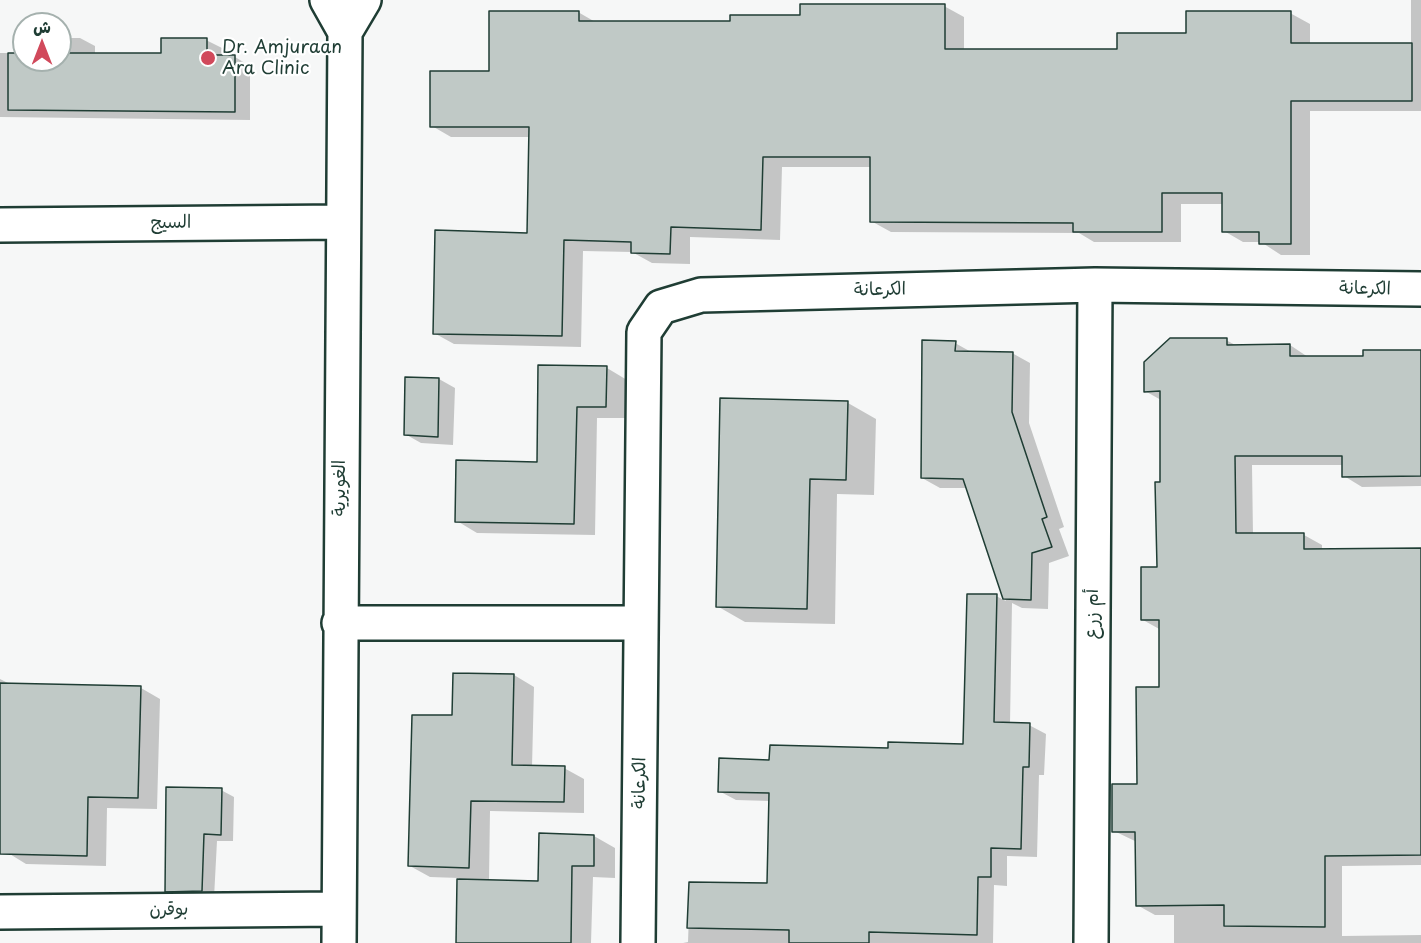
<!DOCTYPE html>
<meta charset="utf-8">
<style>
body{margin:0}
#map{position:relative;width:1421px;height:943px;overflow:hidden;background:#f6f7f7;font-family:"Playpen Sans","Playpen Sans Arabic",sans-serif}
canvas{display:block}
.north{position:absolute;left:12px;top:12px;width:60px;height:60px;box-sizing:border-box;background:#fff;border:2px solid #a5b1ae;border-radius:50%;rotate:0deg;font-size:16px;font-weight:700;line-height:24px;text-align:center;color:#1f3d34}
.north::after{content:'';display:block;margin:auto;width:21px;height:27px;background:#d1495b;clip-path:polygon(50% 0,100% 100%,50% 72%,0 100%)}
</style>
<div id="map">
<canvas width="1421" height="943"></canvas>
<div class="north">ش</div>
</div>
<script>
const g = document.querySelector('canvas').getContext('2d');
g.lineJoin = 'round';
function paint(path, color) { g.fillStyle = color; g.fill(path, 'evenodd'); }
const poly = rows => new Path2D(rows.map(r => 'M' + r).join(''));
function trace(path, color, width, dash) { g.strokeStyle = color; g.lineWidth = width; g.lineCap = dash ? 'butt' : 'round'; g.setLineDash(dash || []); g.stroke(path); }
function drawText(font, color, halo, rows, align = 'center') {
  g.font = font + ' "Playpen Sans","Playpen Sans Arabic",sans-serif'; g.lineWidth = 4.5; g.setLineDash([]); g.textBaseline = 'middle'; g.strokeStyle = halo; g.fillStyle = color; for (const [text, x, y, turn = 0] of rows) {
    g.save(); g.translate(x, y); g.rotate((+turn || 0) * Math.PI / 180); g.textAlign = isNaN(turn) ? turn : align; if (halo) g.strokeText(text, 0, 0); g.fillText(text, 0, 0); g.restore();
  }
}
paint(poly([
 [1411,0,1421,0,1421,111,1310,111,1310,255,1281,255,1261,242,1243,242,1224,231,1224,204,1181,204,1181,242,1094,242,1079,233,891,232,871,221,871,167,782,167,780,240,690,237,690,264,652,263,632,252,583,251,581,347,454,344,434,333,529,234,530,137,451,137,432,126,490,72,578,12,597,23,732,23,944,6,964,17,964,50,1118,50,1290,13,1310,24,1310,45,1411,45],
 [60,38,80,38,95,46,95,55,162,55,206,40,222,48,222,57,235,57,250,66,250,120,0,117,0,53,24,53,24,60,60,60],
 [1226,340,1237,346,1290,345,1308,357,1365,357,1421,351,1421,486,1362,487,1344,476,1343,465,1252,465,1253,535,1304,535,1322,545,1322,551,1421,550,1421,865,1342,866,1342,936,1421,935,1421,943,1174,943,1174,915,1155,915,1137,905,1137,842,1114,831,1139,786,1161,689,1161,630,1143,620,1158,569,1161,400,1145,391],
 [955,343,973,353,1012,353,1030,363,1029,423,1064,527,1059,529,1069,556,1049,563,1048,609,1022,608,1012,603,1010,724,1029,725,1046,734,1044,775,1039,775,1037,857,1007,856,1007,886,994,885,993,943,683,943,688,942,690,883,769,885,770,801,736,800,719,791,771,761,965,746,996,596,1006,601,967,488,940,488,922,478],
 [540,367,607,368,627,380,627,418,597,418,595,535,477,533,457,521,538,463],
 [439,379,455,388,453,445,421,443,405,434],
 [848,403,876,419,874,495,837,494,835,624,745,622,717,606],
 [514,675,534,687,532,767,564,768,584,779,584,813,490,811,489,881,539,882,594,836,615,848,615,878,593,877,591,943,457,943,459,878,430,877,410,866,453,717],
 [0,679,12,685,141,688,160,699,157,809,107,808,106,866,26,864,0,848],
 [221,790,234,797,233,841,217,841,214,898,179,898,166,891]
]), '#0003');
const building = poly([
 [800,4,945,4,945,49,1117,49,1117,33,1186,33,1186,11,1291,11,1291,43,1412,43,1412,101,1291,101,1291,244,1259,244,1259,232,1222,232,1222,193,1162,193,1162,232,1073,232,1073,223,870,222,870,157,763,157,761,230,671,227,670,254,631,253,631,242,564,240,562,336,433,334,435,230,527,233,529,127,430,127,430,71,489,71,489,11,579,11,579,21,730,21,730,15,800,15,800,4],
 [161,38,207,38,207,55,235,55,235,112,8,110,8,53,24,53,24,60,60,60,60,53,161,53,161,38],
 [1170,338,1227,338,1227,345,1290,344,1290,356,1363,356,1363,350,1421,350,1421,476,1342,477,1342,456,1235,456,1236,533,1304,533,1304,549,1421,548,1421,855,1325,856,1325,927,1224,926,1224,905,1136,906,1135,832,1112,832,1112,784,1137,784,1136,687,1159,687,1159,620,1141,620,1141,567,1157,567,1155,482,1160,482,1160,391,1144,392,1144,362,1170,338],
 [922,340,956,341,955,351,1013,352,1012,412,1047,517,1042,519,1052,547,1032,553,1031,600,1003,599,963,479,921,478,922,340],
 [538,365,607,366,606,407,577,407,574,524,455,522,456,460,537,462,538,365],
 [405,377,439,378,438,437,404,435,405,377],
 [720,398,848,401,846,480,810,479,807,609,716,607,720,398],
 [967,594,997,594,994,722,1030,723,1029,767,1023,767,1021,849,991,848,991,877,978,877,977,935,869,932,869,943,789,943,789,930,687,928,689,882,767,883,769,793,718,792,719,758,769,760,770,745,888,748,888,742,963,744,967,594],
 [453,673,514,674,512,765,565,766,564,802,471,801,469,868,408,866,412,715,452,715,453,673],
 [0,683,141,686,138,798,88,797,87,856,0,854,0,683],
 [166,787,222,788,221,835,204,834,202,891,165,892,166,787],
 [539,833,594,835,594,866,572,866,571,943,456,943,457,879,538,881,539,833]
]);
paint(building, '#c0c9c6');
trace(building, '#1f3d34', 1.5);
const street = poly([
 [327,0,345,32],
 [0,225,342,222],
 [339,623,641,623],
 [0,912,339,909],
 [339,943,345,32,364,0],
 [638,943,644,332,661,307,701,295,1095,285,1421,289],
 [1091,943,1095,285]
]);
trace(street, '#1f3d34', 38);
trace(street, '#fff', 33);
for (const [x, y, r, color] of [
 [208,58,8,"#d1495b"]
]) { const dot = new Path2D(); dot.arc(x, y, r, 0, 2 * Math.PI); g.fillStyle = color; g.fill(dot); trace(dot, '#fff', 2); }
drawText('18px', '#1f3d34', '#fff', [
 ["Dr. Amjuraan",222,48],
 ["Ara Clinic",222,69]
], 'left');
drawText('18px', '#1f3d34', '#fff', [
 ["السيج",171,223,-1],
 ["الكرعانة",1365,289,1],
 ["الكرعانة",880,290,-1],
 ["الغويرية",340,488,-90],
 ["أم زرع",1093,614,-90],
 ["الكرعانة",640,783,-89],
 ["بوقرن",169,910,-1]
]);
</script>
